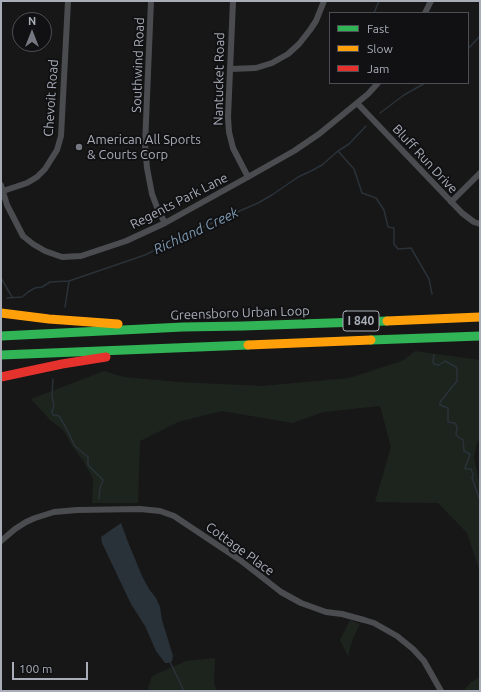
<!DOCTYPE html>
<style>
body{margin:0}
#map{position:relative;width:481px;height:692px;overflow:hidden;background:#171717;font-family:Ubuntu,sans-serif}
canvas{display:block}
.frame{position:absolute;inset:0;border:2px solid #a8adb8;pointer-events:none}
.legend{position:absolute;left:329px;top:12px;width:140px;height:72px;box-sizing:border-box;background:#111113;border:1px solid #4d4f55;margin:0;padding:5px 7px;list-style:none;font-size:12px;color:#a8adb8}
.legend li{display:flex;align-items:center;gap:8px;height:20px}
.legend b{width:20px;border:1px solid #4d4f55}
.north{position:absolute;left:12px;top:12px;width:40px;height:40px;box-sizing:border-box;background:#111113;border:1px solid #4d4f55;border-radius:50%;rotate:0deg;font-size:11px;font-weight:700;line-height:16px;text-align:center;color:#a8adb8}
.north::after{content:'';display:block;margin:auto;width:14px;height:18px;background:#757880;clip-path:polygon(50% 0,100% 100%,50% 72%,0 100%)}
.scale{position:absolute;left:12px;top:662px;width:76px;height:18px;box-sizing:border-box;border:2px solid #a8adb8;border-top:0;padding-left:5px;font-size:12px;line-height:14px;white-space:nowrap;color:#a8adb8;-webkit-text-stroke:3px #111113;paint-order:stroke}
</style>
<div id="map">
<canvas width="481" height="692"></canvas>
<div class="frame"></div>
<ul class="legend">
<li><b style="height:5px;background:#30b455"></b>Fast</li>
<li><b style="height:5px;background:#ff9f0a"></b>Slow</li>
<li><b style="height:5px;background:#e5322d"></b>Jam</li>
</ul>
<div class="north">N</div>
<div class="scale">100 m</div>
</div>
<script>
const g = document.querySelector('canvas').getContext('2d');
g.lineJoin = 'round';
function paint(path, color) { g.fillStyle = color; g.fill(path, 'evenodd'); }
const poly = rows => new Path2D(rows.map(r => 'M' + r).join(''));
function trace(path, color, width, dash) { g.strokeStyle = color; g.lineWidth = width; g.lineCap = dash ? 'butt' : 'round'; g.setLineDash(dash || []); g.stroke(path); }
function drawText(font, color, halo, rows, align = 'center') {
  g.font = font + ' Ubuntu,sans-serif'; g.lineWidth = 4; g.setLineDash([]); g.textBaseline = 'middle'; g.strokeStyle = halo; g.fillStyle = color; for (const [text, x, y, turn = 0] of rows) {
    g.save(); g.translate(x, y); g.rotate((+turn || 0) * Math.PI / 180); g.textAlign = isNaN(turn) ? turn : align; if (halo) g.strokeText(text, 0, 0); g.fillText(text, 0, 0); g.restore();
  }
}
paint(poly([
 [415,351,480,360,480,439,477,443,474,458,479,481,480,482,480,572,467,533,438,503,375,502,391,447,380,406,324,412,292,423,222,411,178,422,140,441,138,503,92,503,93,479,84,462,72,446,64,431,50,420,31,399,104,371,124,377,179,382,262,386,349,378,402,361],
 [350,620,360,624,352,641,348,656,340,640],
 [215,658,214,683,217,691,147,691,152,676,186,661],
 [480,677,480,691,463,691,471,682]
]), '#1d241e');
paint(poly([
 [121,523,128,542,142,576,149,589,156,598,160,607,162,620,173,656,172,661,171,662,168,663,165,663,156,651,145,626,131,604,102,543,101,537]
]), '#2a3239');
trace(poly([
 [374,13,379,1],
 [468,49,480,36],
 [380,113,404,95,425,83],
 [338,151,354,169,362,193,376,198,384,210,388,227,394,228,394,244,398,249,411,248,429,279,432,294],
 [1,278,12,297],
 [7,298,22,297,28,292,35,288,42,287,50,282,69,281,145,255,196,230,258,203,272,195,298,177,311,171,322,165,338,151,349,144,366,126],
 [65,307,69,281],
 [434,355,433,362,434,364,439,365,445,361,456,367,457,370,457,381,440,402,440,405,448,408,448,422,455,423,457,427,456,435,463,440,464,451,470,454,465,468,465,469,471,469,473,474,472,478,480,501],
 [53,379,52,396,54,406,52,411,53,415,59,416,65,426,75,446,88,457,88,465,103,480,100,488,99,499],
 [170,662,184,691]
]), '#2a3239', 1.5);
trace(poly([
 [151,1,145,145,147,168,152,194,158,210,165,223],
 [233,1,228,117,229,132,233,148,248,177],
 [425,13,431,1],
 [230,69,256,68,272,63,288,54,299,44,310,30,316,21,324,1],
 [357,103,462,213,474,222,480,224],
 [1,185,7,205,23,236,33,244,45,251,62,257,81,256,126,241,165,223,248,177,294,151,319,134,357,103,368,94,378,83],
 [3,191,27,183,37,177,45,169,57,150,61,136,68,1],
 [451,202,480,173],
 [1,541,15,529,26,522,35,518,54,512,77,510,140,509,160,511,174,516,240,560,281,592,301,603,326,612,342,614,364,620,374,623,397,636,413,649,424,661,441,691]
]), '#4b4c50', 6);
trace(poly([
 [1,336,183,327,243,326,387,321],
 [371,340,480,336],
 [1,355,248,345]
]), '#30b455', 9);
trace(poly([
 [1,313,49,319,118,324],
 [387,321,480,317],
 [248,345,371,340]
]), '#ff9f0a', 9);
trace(poly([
 [1,377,62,364,106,357]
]), '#e5322d', 9);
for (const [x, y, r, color] of [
 [79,147,4,"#757880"]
]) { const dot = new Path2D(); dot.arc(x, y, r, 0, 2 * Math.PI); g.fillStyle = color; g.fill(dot); trace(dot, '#111113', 1.5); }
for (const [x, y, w] of [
 [361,321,36]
]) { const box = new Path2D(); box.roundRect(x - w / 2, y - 10, w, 20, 3); g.fillStyle = '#111113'; g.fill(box); trace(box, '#a8adb8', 1); }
drawText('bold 12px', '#a8adb8', null, [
 ["I 840",361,321]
]);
drawText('13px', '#a8adb8', '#111113', [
 ["Southwind Road",138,65,-88],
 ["Nantucket Road",219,79,-89],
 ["Chevoit Road",51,98,-86],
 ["Bluff Run Drive",425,159,47],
 ["Regents Park Lane",179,201,-27],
 ["Greensboro Urban Loop",240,313,-2],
 ["Cottage Place",240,549,36]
]);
drawText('13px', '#a8adb8', '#111113', [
 ["American All Sports",87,140],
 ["& Courts Corp",87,155]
], 'left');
drawText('italic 14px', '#7f9bb3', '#111113', [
 ["Richland Creek",196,231,-25]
]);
</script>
